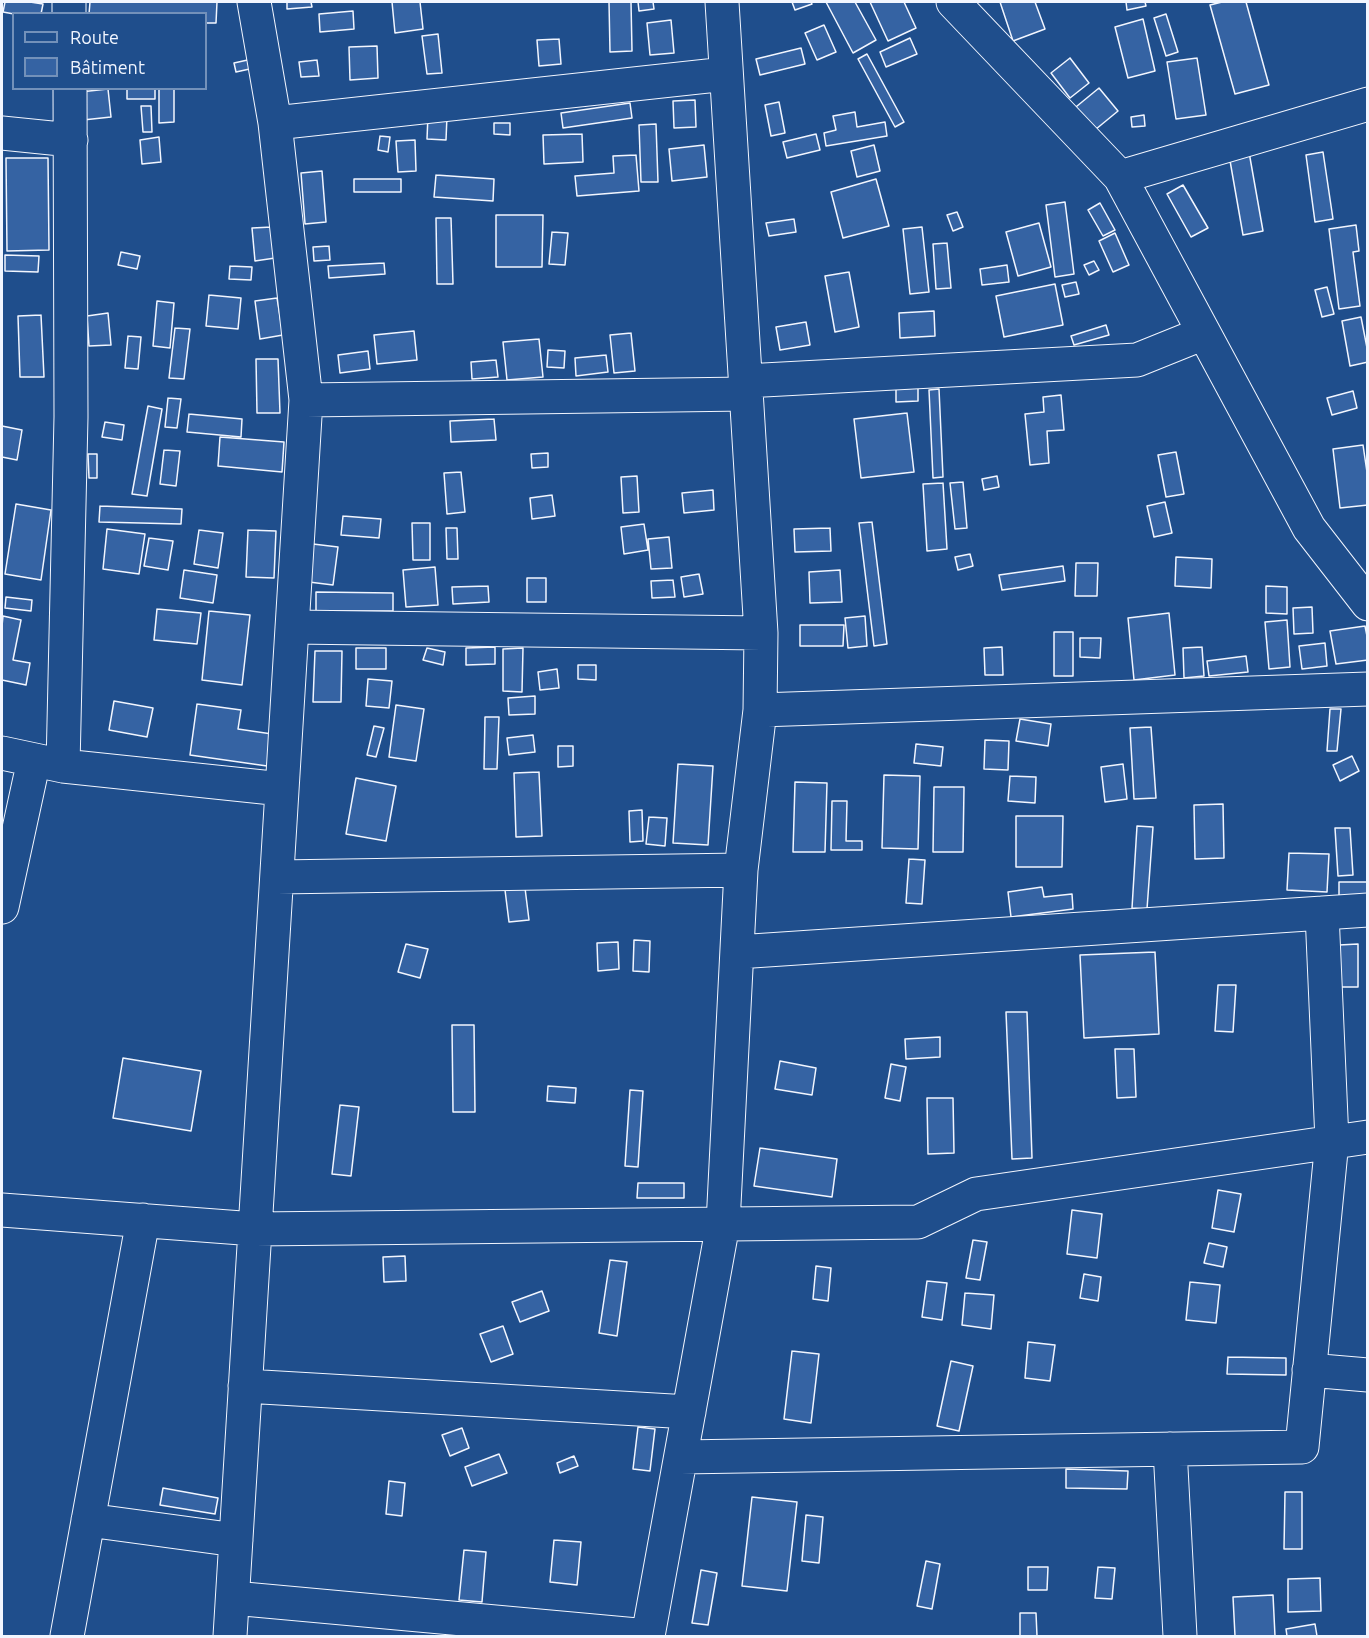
<!DOCTYPE html>
<meta charset="utf-8">
<style>
body{margin:0}
#map{position:relative;width:1369px;height:1638px;overflow:hidden;background:#1f4e8c;font-family:Ubuntu,sans-serif}
canvas{display:block}
.frame{position:absolute;inset:0;border:3px solid #f2f6ff;pointer-events:none}
.legend{position:absolute;left:12px;top:12px;width:195px;height:78px;box-sizing:border-box;background:#1f4e8c;border:2px solid #7391ba;margin:0;padding:8px 10px;list-style:none;font-size:18px;color:#f2f6ff}
.legend li{display:flex;align-items:center;gap:12px;height:30px}
.legend b{width:30px;border:2px solid #7391ba}
</style>
<div id="map">
<canvas width="1369" height="1638"></canvas>
<div class="frame"></div>
<ul class="legend">
<li><b style="height:8px;background:#1f4e8c"></b>Route</li>
<li><b style="height:16px;background:#3563a3"></b>Bâtiment</li>
</ul>
</div>
<script>
const g = document.querySelector('canvas').getContext('2d');
g.lineJoin = 'round';
function paint(path, color) { g.fillStyle = color; g.fill(path, 'evenodd'); }
const poly = rows => new Path2D(rows.map(r => 'M' + r).join(''));
function trace(path, color, width, dash) { g.strokeStyle = color; g.lineWidth = width; g.lineCap = dash ? 'butt' : 'round'; g.setLineDash(dash || []); g.stroke(path); }
const building = poly([
 [5,2,30,2,43,4,41,14,14,14,3,12,5,2],
 [90,2,217,2,216,23,206,23,206,14,89,14,90,2],
 [287,2,311,2,312,7,287,9,287,2],
 [392,2,420,2,423,29,395,33,392,2],
 [609,2,631,2,632,51,610,52,609,2],
 [638,2,653,2,654,9,639,11,638,2],
 [792,2,811,2,812,4,795,10,792,2],
 [826,2,855,2,876,40,853,53,826,2],
 [870,2,904,2,916,28,888,41,870,2],
 [1000,2,1035,2,1045,29,1013,41,1000,2],
 [1126,2,1145,2,1146,6,1127,10,1126,2],
 [1222,2,1246,2,1269,85,1235,94,1210,5,1222,2],
 [353,11,354,29,320,32,319,14,353,11],
 [1166,14,1178,52,1166,56,1154,18,1166,14],
 [1143,19,1155,71,1128,78,1115,27,1143,19],
 [671,20,674,53,650,55,647,23,671,20],
 [824,25,836,52,817,60,805,33,824,25],
 [438,34,442,73,427,74,422,36,438,34],
 [910,38,917,54,886,67,880,52,910,38],
 [559,39,561,64,539,66,537,40,559,39],
 [377,46,378,78,350,80,349,47,377,46],
 [801,48,805,64,760,75,756,59,801,48],
 [867,54,904,122,895,127,858,59,867,54],
 [1070,58,1089,83,1070,98,1051,73,1070,58],
 [1197,58,1206,115,1176,119,1167,62,1197,58],
 [252,59,254,68,236,72,234,63,252,59],
 [317,60,319,76,301,77,299,62,317,60],
 [127,88,155,88,155,99,127,99,127,88],
 [159,88,174,88,174,122,159,123,159,88],
 [1099,88,1118,111,1090,134,1071,111,1099,88],
 [108,89,111,117,83,120,80,92,108,89],
 [695,100,696,127,674,128,673,101,695,100],
 [779,102,785,133,771,136,765,105,779,102],
 [630,103,632,118,563,128,561,113,630,103],
 [141,106,151,106,152,132,143,132,141,106],
 [855,112,857,127,885,122,887,136,826,146,824,133,836,130,833,116,855,112],
 [428,115,447,116,446,140,427,139,428,115],
 [1144,115,1145,126,1132,127,1131,117,1144,115],
 [494,123,510,123,510,135,494,134,494,123],
 [656,124,658,182,641,182,639,125,656,124],
 [582,134,583,162,544,164,543,135,582,134],
 [816,134,820,150,787,158,783,142,816,134],
 [380,136,390,137,388,152,378,150,380,136],
 [159,137,161,162,142,164,140,140,159,137],
 [415,140,416,171,398,172,396,141,415,140],
 [704,145,707,177,672,181,669,149,704,145],
 [874,145,880,171,857,177,851,151,874,145],
 [1249,152,1263,231,1243,235,1229,155,1249,152],
 [1323,152,1333,219,1315,222,1306,155,1323,152],
 [636,155,639,191,577,196,575,176,614,173,613,156,636,155],
 [6,158,48,158,49,250,7,251,6,158],
 [322,171,326,222,305,224,301,173,322,171],
 [436,175,494,179,493,201,434,197,436,175],
 [354,179,401,179,401,192,354,192,354,179],
 [876,179,889,226,843,238,831,192,876,179],
 [1183,185,1208,228,1191,237,1167,194,1183,185],
 [1065,202,1074,274,1055,277,1046,205,1065,202],
 [1100,203,1115,230,1103,236,1088,210,1100,203],
 [957,212,963,227,953,231,947,215,957,212],
 [496,215,543,215,542,267,496,267,496,215],
 [436,218,451,218,453,284,437,284,436,218],
 [794,219,796,232,769,236,766,223,794,219],
 [1039,223,1051,267,1018,276,1006,232,1039,223],
 [1356,225,1359,251,1353,252,1360,306,1339,309,1329,229,1356,225],
 [272,227,275,258,255,261,252,228,272,227],
 [922,227,929,292,910,294,903,229,922,227],
 [552,232,568,233,565,265,549,264,552,232],
 [1115,233,1129,265,1113,272,1099,241,1115,233],
 [947,243,951,288,936,289,933,244,947,243],
 [329,246,330,260,314,261,313,247,329,246],
 [121,252,140,256,137,269,118,265,121,252],
 [5,255,39,256,38,272,5,271,5,255],
 [1094,261,1099,270,1089,275,1084,265,1094,261],
 [384,263,385,274,329,278,328,266,384,263],
 [1007,265,1009,282,982,285,980,269,1007,265],
 [230,266,252,267,251,280,229,279,230,266],
 [849,272,859,327,835,332,825,276,849,272],
 [1076,282,1079,294,1065,297,1062,285,1076,282],
 [1055,284,1063,325,1004,337,996,296,1055,284],
 [1327,287,1334,314,1322,317,1315,290,1327,287],
 [209,295,241,298,238,329,206,326,209,295],
 [277,298,283,335,260,339,255,301,277,298],
 [157,301,174,303,170,348,153,346,157,301],
 [934,311,935,336,900,338,899,313,934,311],
 [108,313,111,345,89,346,87,316,108,313],
 [41,315,44,377,20,377,18,316,41,315],
 [1361,317,1368,353,1368,362,1350,366,1342,321,1361,317],
 [806,322,810,345,780,350,776,327,806,322],
 [1106,325,1109,335,1074,345,1071,336,1106,325],
 [175,328,190,329,184,379,169,378,175,328],
 [414,331,417,360,377,364,374,335,414,331],
 [631,333,635,371,614,373,610,335,631,333],
 [128,336,141,337,138,369,125,368,128,336],
 [539,339,543,377,507,380,503,342,539,339],
 [548,350,565,351,564,368,547,367,548,350],
 [368,351,370,369,340,373,338,355,368,351],
 [606,355,608,372,576,376,575,358,606,355],
 [256,359,278,359,280,413,257,413,256,359],
 [496,360,498,377,472,379,471,362,496,360],
 [918,388,918,401,896,402,896,389,918,388],
 [939,389,943,477,933,478,929,390,939,389],
 [1353,391,1357,408,1332,415,1327,398,1353,391],
 [1061,395,1064,430,1047,431,1049,463,1030,465,1025,414,1044,412,1043,397,1061,395],
 [168,398,181,399,177,428,165,427,168,398],
 [148,406,162,409,147,496,132,494,148,406],
 [907,413,914,472,861,478,854,419,907,413],
 [189,414,242,419,241,437,187,432,189,414],
 [494,419,496,440,451,442,450,421,494,419],
 [105,422,124,425,122,440,102,437,105,422],
 [2,426,22,430,17,460,2,457,2,426],
 [220,437,284,442,282,472,218,466,220,437],
 [1363,445,1368,479,1368,505,1340,508,1333,449,1363,445],
 [164,450,180,451,176,486,160,484,164,450],
 [1176,452,1184,494,1166,497,1158,455,1176,452],
 [548,453,548,467,532,468,531,454,548,453],
 [88,454,97,454,97,478,89,478,88,454],
 [461,472,465,512,447,514,444,473,461,472],
 [637,476,639,512,623,513,621,477,637,476],
 [997,476,999,487,984,490,982,479,997,476],
 [963,482,967,528,955,529,950,483,963,482],
 [943,483,947,549,927,551,923,484,943,483],
 [713,490,714,510,684,513,682,493,713,490],
 [552,495,555,516,532,519,530,498,552,495],
 [1165,502,1172,533,1154,537,1147,506,1165,502],
 [16,504,51,510,41,580,5,574,16,504],
 [100,506,182,509,181,524,99,522,100,506],
 [343,516,381,519,379,538,341,535,343,516],
 [872,522,887,644,874,646,859,523,872,522],
 [412,523,430,523,430,560,413,560,412,523],
 [644,524,648,550,624,554,621,527,644,524],
 [446,528,457,528,458,559,447,559,446,528],
 [830,528,831,551,795,552,794,529,830,528],
 [107,529,145,534,139,574,103,569,107,529],
 [199,530,223,533,218,568,194,564,199,530],
 [248,530,276,531,274,578,246,577,248,530],
 [669,537,672,568,651,569,648,539,669,537],
 [149,538,173,541,168,570,144,566,149,538],
 [313,544,338,547,333,585,309,582,313,544],
 [970,554,973,566,958,570,955,557,970,554],
 [1176,557,1212,559,1211,588,1175,586,1176,557],
 [1076,563,1098,563,1097,596,1075,596,1076,563],
 [1063,566,1065,581,1002,590,999,575,1063,566],
 [435,567,438,605,406,607,403,570,435,567],
 [184,570,217,575,213,603,180,598,184,570],
 [840,570,842,602,810,603,809,572,840,570],
 [699,574,703,594,684,597,681,577,699,574],
 [527,578,546,578,546,602,527,602,527,578],
 [673,580,675,597,652,598,651,581,673,580],
 [488,586,489,602,453,604,452,587,488,586],
 [1266,586,1287,587,1287,614,1266,613,1266,586],
 [316,592,393,593,393,611,316,611,316,592],
 [6,597,32,600,31,611,5,608,6,597],
 [1312,607,1313,633,1294,634,1293,608,1312,607],
 [157,609,201,613,197,644,154,640,157,609],
 [209,611,250,615,242,685,202,680,209,611],
 [1169,613,1175,675,1134,680,1128,618,1169,613],
 [3,616,21,620,13,660,30,663,26,685,2,680,2,626,3,616],
 [865,616,867,646,848,648,845,618,865,616],
 [1287,620,1290,667,1269,669,1265,622,1287,620],
 [800,625,844,625,843,646,800,646,800,625],
 [1365,626,1368,641,1368,660,1336,664,1330,631,1365,626],
 [1054,632,1073,632,1073,676,1054,676,1054,632],
 [1080,638,1101,638,1100,658,1080,657,1080,638],
 [1325,643,1327,666,1302,669,1299,646,1325,643],
 [495,647,495,664,466,665,466,648,495,647],
 [1002,647,1003,675,985,675,984,648,1002,647],
 [1202,647,1204,676,1184,678,1183,648,1202,647],
 [356,648,386,648,386,669,356,669,356,648],
 [427,648,445,652,443,665,423,660,427,648],
 [523,648,522,692,503,691,503,649,523,648],
 [315,651,342,651,341,702,313,702,315,651],
 [1246,656,1248,672,1209,676,1207,661,1246,656],
 [578,665,596,665,596,680,578,679,578,665],
 [557,669,559,688,540,690,538,672,557,669],
 [368,679,392,681,389,708,366,706,368,679],
 [535,696,535,714,509,715,508,698,535,696],
 [114,701,153,708,147,737,109,730,114,701],
 [197,704,241,710,238,729,272,734,267,766,190,755,197,704],
 [396,705,424,709,416,761,389,757,396,705],
 [1330,709,1341,709,1337,751,1327,751,1330,709],
 [485,717,499,717,497,769,484,769,485,717],
 [1020,719,1051,724,1048,746,1016,741,1020,719],
 [374,726,384,728,376,757,367,755,374,726],
 [1151,727,1156,798,1134,799,1130,728,1151,727],
 [533,735,535,752,509,755,507,738,533,735],
 [985,740,1009,741,1008,770,984,769,985,740],
 [916,744,943,747,941,766,914,763,916,744],
 [558,746,573,746,573,766,558,767,558,746],
 [1352,756,1359,771,1340,781,1333,765,1352,756],
 [678,764,713,766,708,845,673,843,678,764],
 [1123,764,1127,799,1105,802,1101,767,1123,764],
 [539,772,542,836,516,837,514,773,539,772],
 [884,775,920,776,918,849,882,848,884,775],
 [1010,776,1036,777,1035,803,1008,801,1010,776],
 [356,778,396,786,386,841,346,834,356,778],
 [795,782,827,783,825,852,793,852,795,782],
 [934,787,964,787,963,852,933,852,934,787],
 [832,801,847,801,846,841,862,841,862,850,831,850,832,801],
 [1223,804,1224,858,1195,859,1194,805,1223,804],
 [642,810,643,841,630,842,629,811,642,810],
 [1016,816,1063,816,1062,867,1016,867,1016,816],
 [649,817,667,818,665,846,646,844,649,817],
 [1137,826,1153,827,1147,909,1132,908,1137,826],
 [1335,828,1350,828,1353,875,1338,876,1335,828],
 [1289,853,1329,854,1327,892,1287,890,1289,853],
 [909,859,925,860,922,904,906,903,909,859],
 [1339,882,1368,882,1368,899,1339,898,1339,882],
 [1042,887,1044,897,1072,894,1073,909,1011,917,1008,892,1042,887],
 [525,888,529,920,509,922,505,890,525,888],
 [634,940,650,941,649,972,633,971,634,940],
 [618,942,619,969,598,971,597,943,618,942],
 [406,944,428,949,420,978,398,972,406,944],
 [1358,944,1358,987,1339,987,1339,945,1358,944],
 [1155,952,1159,1034,1084,1038,1080,955,1155,952],
 [1218,985,1236,985,1233,1032,1215,1031,1218,985],
 [1006,1012,1027,1012,1032,1158,1012,1159,1006,1012],
 [452,1025,474,1025,475,1112,453,1112,452,1025],
 [940,1037,940,1057,906,1059,905,1039,940,1037],
 [1115,1049,1134,1049,1136,1097,1117,1098,1115,1049],
 [123,1058,201,1071,191,1131,113,1118,123,1058],
 [780,1061,816,1068,812,1095,775,1089,780,1061],
 [891,1064,906,1067,900,1101,885,1098,891,1064],
 [548,1086,576,1088,575,1103,547,1101,548,1086],
 [630,1090,643,1091,638,1167,625,1166,630,1090],
 [927,1098,953,1098,954,1153,928,1154,927,1098],
 [340,1105,359,1107,351,1176,332,1174,340,1105],
 [760,1148,837,1159,832,1197,754,1186,760,1148],
 [638,1183,684,1183,684,1198,637,1198,638,1183],
 [1218,1190,1241,1194,1234,1232,1212,1228,1218,1190],
 [1072,1210,1102,1214,1097,1258,1067,1254,1072,1210],
 [973,1240,987,1242,980,1280,966,1278,973,1240],
 [1209,1243,1227,1247,1223,1267,1204,1263,1209,1243],
 [405,1256,406,1281,384,1282,383,1257,405,1256],
 [610,1260,627,1262,617,1336,599,1333,610,1260],
 [816,1266,831,1268,828,1301,813,1299,816,1266],
 [1084,1274,1101,1277,1098,1301,1080,1298,1084,1274],
 [927,1281,947,1283,942,1320,922,1317,927,1281],
 [1190,1282,1220,1285,1216,1323,1186,1320,1190,1282],
 [542,1291,549,1311,520,1322,512,1302,542,1291],
 [965,1293,994,1295,991,1329,962,1325,965,1293],
 [503,1326,513,1354,491,1362,480,1334,503,1326],
 [1028,1342,1055,1345,1050,1381,1025,1378,1028,1342],
 [792,1351,819,1354,811,1423,784,1419,792,1351],
 [1228,1357,1286,1358,1286,1375,1227,1374,1228,1357],
 [951,1361,973,1366,959,1431,937,1426,951,1361],
 [638,1427,655,1429,650,1471,633,1469,638,1427],
 [462,1428,469,1448,450,1456,442,1435,462,1428],
 [499,1454,507,1473,472,1486,465,1467,499,1454],
 [574,1456,578,1466,560,1473,557,1463,574,1456],
 [1066,1469,1128,1471,1127,1489,1066,1488,1066,1469],
 [389,1481,405,1483,402,1516,386,1514,389,1481],
 [163,1488,218,1498,215,1514,160,1505,163,1488],
 [1285,1492,1302,1492,1302,1549,1284,1549,1285,1492],
 [752,1497,797,1502,787,1591,742,1586,752,1497],
 [806,1515,823,1517,819,1563,802,1561,806,1515],
 [554,1540,581,1542,577,1585,550,1582,554,1540],
 [464,1550,486,1552,482,1602,459,1600,464,1550],
 [926,1561,940,1564,932,1609,917,1606,926,1561],
 [1028,1567,1048,1567,1047,1590,1028,1590,1028,1567],
 [1098,1567,1115,1568,1112,1599,1095,1598,1098,1567],
 [701,1570,717,1573,708,1625,692,1623,701,1570],
 [1320,1578,1321,1611,1288,1612,1288,1579,1320,1578],
 [1273,1595,1275,1636,1235,1636,1233,1597,1273,1595],
 [1020,1613,1036,1613,1037,1636,1020,1636,1020,1613],
 [1315,1624,1317,1636,1287,1636,1286,1629,1315,1624]
]);
paint(building, '#3563a3');
trace(building, '#f2f6ff', 1.5);
const minor = poly([
 [69,2,69,14],
 [953,2,1120,177,1309,528,1368,604],
 [275,123,726,74],
 [2,133,71,140],
 [1120,177,1368,104],
 [745,381,1137,360,1204,333],
 [306,400,746,394],
 [292,627,761,633],
 [760,710,1368,689],
 [2,753,63,766,282,789],
 [63,766,71,417,70,88],
 [277,877,741,870],
 [2,907,34,760],
 [737,952,1368,910],
 [2,1210,255,1229,918,1222,976,1194,1368,1137],
 [1309,1370,1368,1375],
 [245,1386,689,1412],
 [1170,1449,1180,1636],
 [681,1457,1302,1447,1332,1141,1322,913],
 [88,1520,236,1540],
 [233,1598,648,1636,723,1224,741,870,760,710,761,633,722,2],
 [67,1636,143,1220],
 [230,1636,306,400,275,123,254,2]
]);
trace(minor, '#f2f6ff', 35);
trace(minor, '#1f4e8c', 33);
</script>
